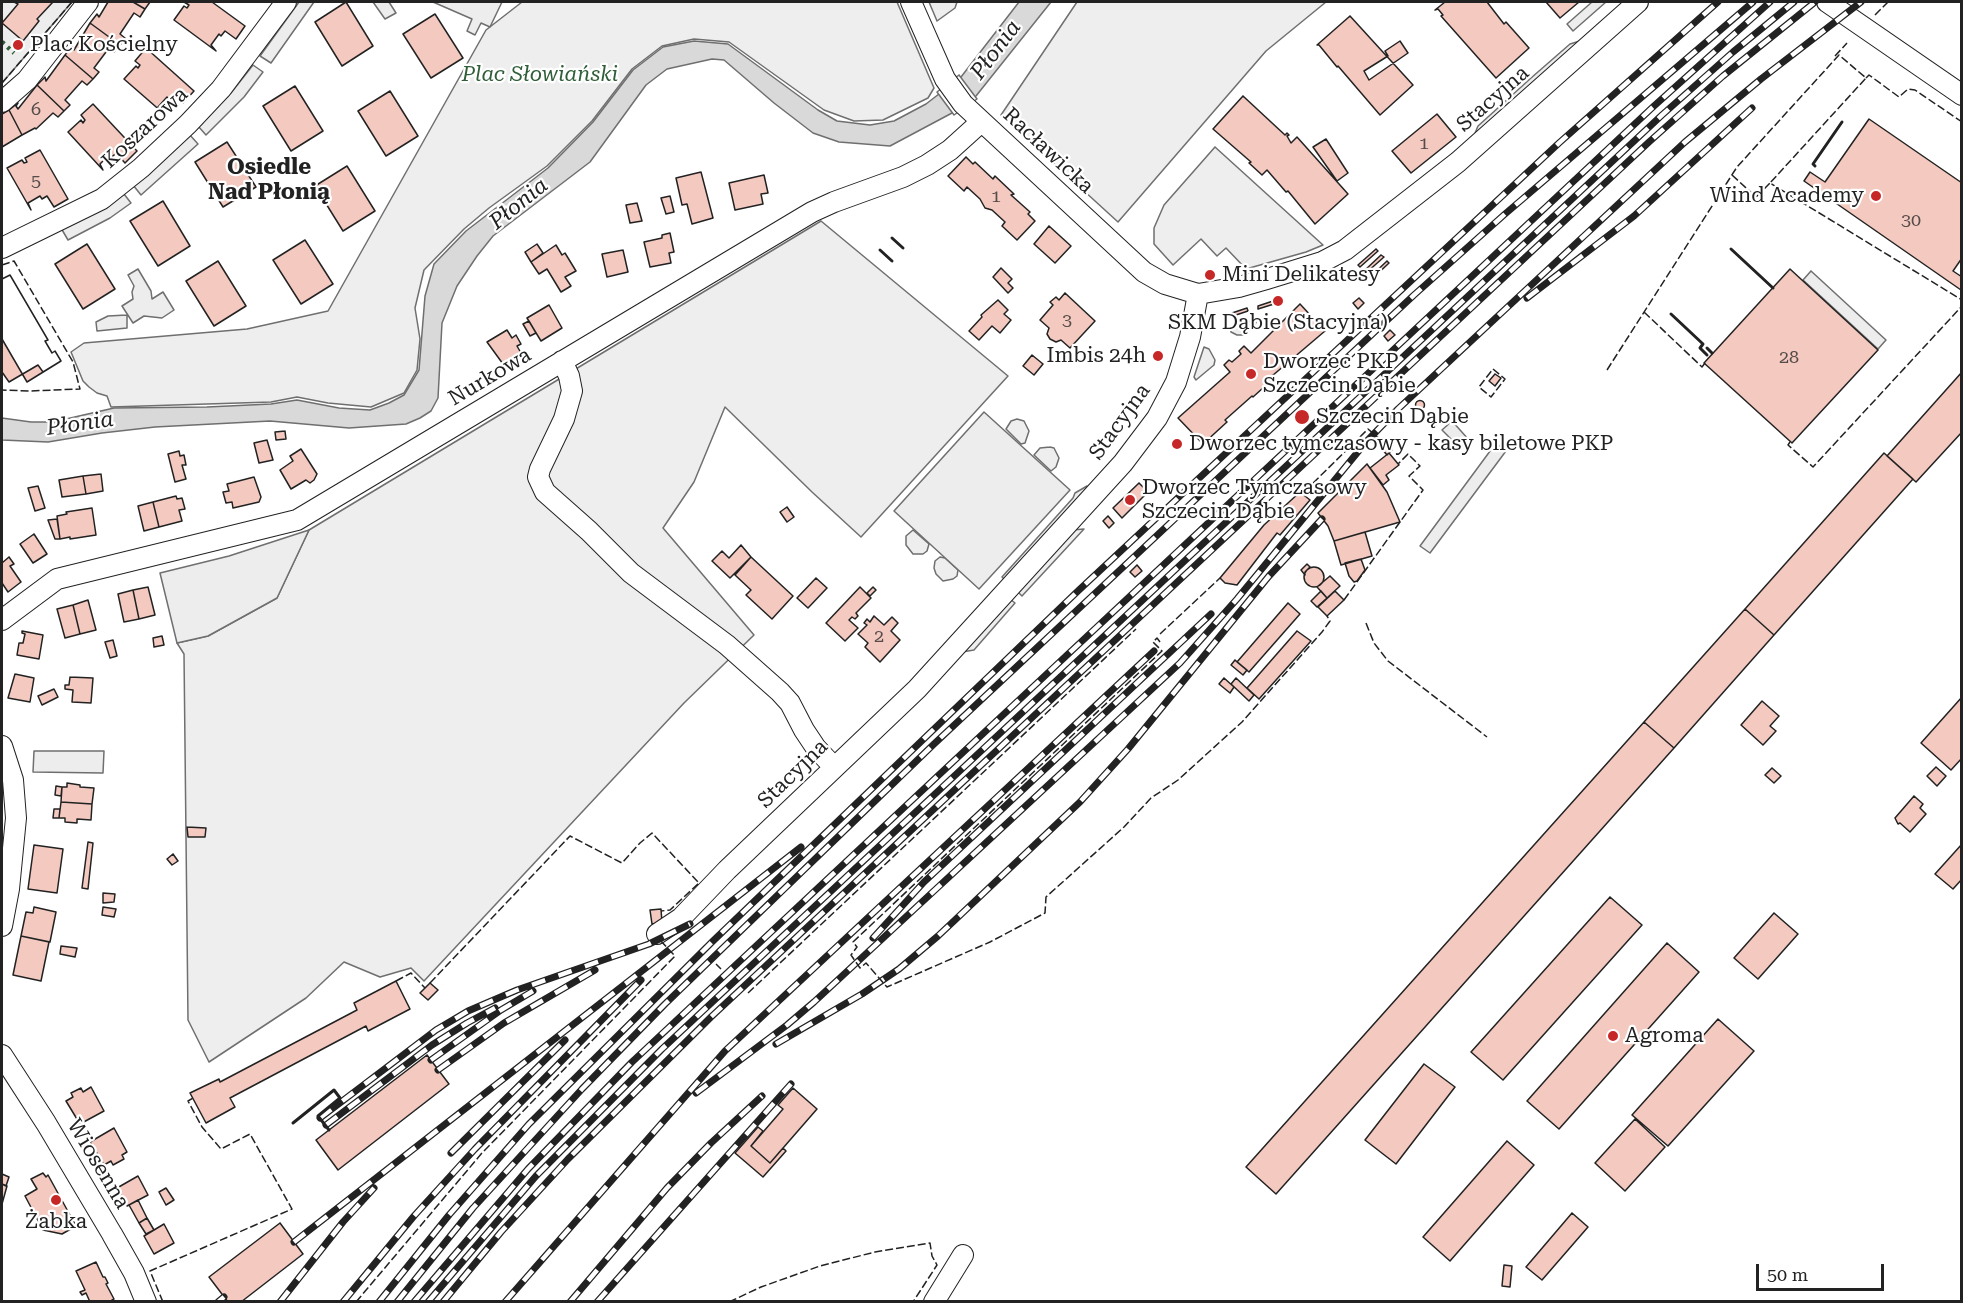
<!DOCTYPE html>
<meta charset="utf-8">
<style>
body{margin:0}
#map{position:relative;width:1963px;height:1303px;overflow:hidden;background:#fff;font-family:"Roboto Serif",serif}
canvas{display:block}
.frame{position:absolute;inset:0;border:3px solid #222;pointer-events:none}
.scale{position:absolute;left:1756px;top:1264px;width:128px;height:27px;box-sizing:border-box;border:3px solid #222;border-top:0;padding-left:8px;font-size:18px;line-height:21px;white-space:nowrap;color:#222;-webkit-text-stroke:4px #fff;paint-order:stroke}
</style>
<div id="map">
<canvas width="1963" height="1303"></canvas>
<div class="frame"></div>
<div class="scale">50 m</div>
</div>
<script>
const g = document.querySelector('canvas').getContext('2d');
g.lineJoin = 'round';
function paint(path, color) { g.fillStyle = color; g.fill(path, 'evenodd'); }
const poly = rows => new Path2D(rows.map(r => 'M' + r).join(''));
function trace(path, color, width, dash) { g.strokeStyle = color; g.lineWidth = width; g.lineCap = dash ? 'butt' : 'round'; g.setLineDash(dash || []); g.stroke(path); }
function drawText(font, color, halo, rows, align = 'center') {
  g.font = font + ' "Roboto Serif",serif'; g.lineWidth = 4.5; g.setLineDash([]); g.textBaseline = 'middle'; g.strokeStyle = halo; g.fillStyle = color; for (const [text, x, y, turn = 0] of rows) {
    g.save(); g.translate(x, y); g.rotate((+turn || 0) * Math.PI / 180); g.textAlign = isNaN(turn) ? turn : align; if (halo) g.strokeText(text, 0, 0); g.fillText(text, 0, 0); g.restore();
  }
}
const green = poly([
 [522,2,897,2,934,88,928,98,883,120,854,121,824,110,729,42,694,39,662,46,632,69,592,121,547,166,489,208,464,229,424,270,415,308,420,339,417,370,404,393,371,407,328,403,297,397,271,402,111,407,107,396,97,393,89,387,83,381,71,352,84,343,247,329,328,311,486,30,522,2],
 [929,2,957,2,955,8,937,21,929,2],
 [1077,2,1326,2,1266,51,1118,222,1001,115,1077,2],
 [1215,147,1323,245,1306,252,1246,269,1226,248,1217,256,1201,239,1173,265,1154,244,1154,228,1164,205,1215,147],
 [821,221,1008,376,861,537,812,492,725,407,694,482,663,528,754,635,684,703,424,981,411,968,380,977,344,962,306,998,209,1062,188,1020,184,654,177,643,208,636,277,598,309,530,821,221],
 [1252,321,1256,322,1255,325,1244,335,1237,335,1231,332,1230,329,1232,326,1252,321],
 [1204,347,1209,349,1215,360,1214,365,1196,380,1194,377,1204,347],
 [1017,419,1024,421,1029,431,1025,443,1021,444,1006,429,1011,421,1017,419],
 [1050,447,1054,448,1059,458,1056,467,1051,471,1034,455,1040,448,1050,447],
 [1087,486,1087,490,1006,581,1002,577,1073,498,1075,493,1087,486],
 [1084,529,1022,596,1017,591,1072,530,1084,529],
 [913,530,929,544,927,551,923,554,913,554,906,545,906,536,913,530],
 [940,557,945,558,958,570,957,576,953,579,943,581,936,574,934,568,935,561,940,557],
 [1010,599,1015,603,974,650,962,652,1010,599]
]);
paint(green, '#eee');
trace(green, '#6f6f6f', 1.5);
const parking = poly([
 [2,2,72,2,2,83,2,2],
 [299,2,314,2,271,63,260,56,299,2],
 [373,2,389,2,396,13,385,19,373,2],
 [433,2,502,2,490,27,481,23,475,35,467,31,472,19,433,2],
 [1592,2,1606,2,1573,31,1567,24,1592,2],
 [1583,40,1473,138,1478,126,1531,78,1570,44,1583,40],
 [253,65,263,72,244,97,206,135,198,126,231,93,253,65],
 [189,134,198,144,141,195,133,185,189,134],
 [124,194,131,203,110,218,68,240,61,228,124,194],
 [138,269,151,291,152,299,163,292,174,310,162,318,144,316,133,323,122,306,133,299,132,292,134,286,128,275,138,269],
 [1811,271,1886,340,1878,349,1803,280,1811,271],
 [127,315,127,328,97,331,96,322,108,316,127,315],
 [984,412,1070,490,979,589,894,511,984,412],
 [1452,421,1469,440,1460,448,1442,430,1452,421],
 [1496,443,1506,451,1430,553,1420,546,1496,443],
 [309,530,277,598,208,636,177,643,160,573,229,556,309,530],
 [34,751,104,751,103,773,33,772,34,751]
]);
paint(parking, '#ededed');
trace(parking, '#6f6f6f', 1.5);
const water = poly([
 [1019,2,1051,2,976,96,952,113,890,146,839,142,813,133,774,103,724,60,712,59,667,69,646,85,590,162,493,236,477,256,457,286,442,323,438,398,431,411,420,418,406,424,349,428,270,421,155,427,102,433,48,442,2,440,2,418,31,422,53,422,114,408,207,407,271,404,297,400,339,408,370,410,389,403,404,395,419,370,425,296,434,264,466,231,548,168,593,122,633,70,663,47,694,41,728,44,818,110,837,121,870,125,894,121,926,104,961,77,1019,2]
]);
paint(water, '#d9d9d9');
trace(water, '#6f6f6f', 1.5);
const pier = poly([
 [959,75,977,99,954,115,937,92,959,75]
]);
paint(pier, '#fff');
trace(pier, '#6f6f6f', 1.5);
const building = poly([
 [14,2,53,2,37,19,39,21,23,41,2,23,18,4,14,2],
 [108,2,133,2,145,9,140,17,134,13,120,34,125,38,120,45,90,23,97,14,99,17,108,2],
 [133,2,150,2,145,9,133,2],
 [184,2,212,2,245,26,236,39,225,31,221,36,219,34,211,45,216,51,174,20,184,6,187,8,189,5,184,2],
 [346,2,373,46,342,66,315,22,346,2],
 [1445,2,1487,2,1504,24,1506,22,1529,48,1496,78,1441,16,1443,15,1438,9,1435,10,1445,2],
 [1546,2,1579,2,1560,18,1546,2],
 [435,14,463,58,431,78,403,34,435,14],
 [1350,16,1413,85,1380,115,1338,66,1337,67,1319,45,1317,45,1350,16],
 [90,23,120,45,114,52,109,48,94,68,99,72,93,79,65,55,72,46,74,50,90,23],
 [1400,41,1408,53,1369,80,1364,71,1388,56,1385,51,1400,41],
 [146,48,194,91,183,103,174,95,169,99,167,97,158,107,163,113,124,79,136,66,138,68,140,65,135,61,146,48],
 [65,55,93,79,87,85,82,81,65,100,70,105,64,111,37,85,45,77,46,81,65,55],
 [37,85,64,111,58,117,53,113,36,129,35,128,22,135,9,110,18,103,16,106,18,109,37,85],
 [295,86,323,131,291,151,263,106,295,86],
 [390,91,418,136,386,156,358,111,390,91],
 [1243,96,1285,135,1287,133,1289,135,1287,136,1291,143,1297,137,1348,194,1315,224,1288,191,1286,192,1267,170,1262,175,1249,163,1251,162,1213,129,1243,96],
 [93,104,137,151,125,163,116,153,112,157,109,155,100,164,103,170,68,132,81,120,83,123,85,120,81,115,93,104],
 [9,110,22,135,2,147,2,114,9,110],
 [1437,114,1456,137,1411,173,1392,151,1437,114],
 [1869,119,1962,183,1962,258,1953,271,1962,277,1961,290,1804,181,1810,172,1825,182,1869,119],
 [1326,139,1348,173,1337,181,1313,147,1326,139],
 [227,142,256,187,223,207,195,162,227,142],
 [40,150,68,199,54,207,47,196,42,199,40,196,28,203,31,210,7,168,22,160,24,163,27,162,25,158,40,150],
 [966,157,973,164,975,162,993,179,995,176,1014,194,1011,195,1030,212,1028,214,1035,221,1017,240,1002,226,1005,222,992,210,985,208,980,199,967,187,964,191,948,176,966,157],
 [347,166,375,211,343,231,315,186,347,166],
 [701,172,713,218,692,224,687,204,682,205,676,178,701,172],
 [764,175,768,193,761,194,763,204,735,210,729,183,764,175],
 [670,196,674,212,666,214,661,198,670,196],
 [163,201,190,246,158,266,130,221,163,201],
 [637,203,642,221,630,223,626,205,637,203],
 [1049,226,1071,246,1055,263,1034,244,1049,226],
 [670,233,674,252,669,253,671,263,650,267,644,242,662,238,662,235,670,233],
 [305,240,333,284,301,304,273,260,305,240],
 [87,244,115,289,83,309,55,264,87,244],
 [537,244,543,253,531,262,525,252,537,244],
 [556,245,562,255,565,253,576,271,565,277,571,286,561,292,547,269,539,274,531,262,556,245],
 [1376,249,1378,251,1360,267,1358,265,1376,249],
 [623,250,628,272,607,277,602,254,623,250],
 [1381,255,1384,257,1366,273,1364,271,1381,255],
 [218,261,246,306,214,326,186,281,218,261],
 [1387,261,1389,263,1372,279,1370,277,1387,261],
 [1001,268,1012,279,1008,283,1013,288,1008,293,993,277,1001,268],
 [1790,269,1878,350,1792,443,1704,363,1790,269],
 [10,275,48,340,45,341,52,353,55,351,61,361,43,372,38,365,9,382,2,372,2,279,10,275],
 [10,275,48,340,45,341,52,353,55,351,61,361,27,382,2,339,2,279,10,275],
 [1065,293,1095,321,1070,348,1061,340,1056,342,1050,339,1047,334,1049,328,1040,320,1053,305,1050,302,1056,297,1059,300,1065,293],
 [1359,298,1364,303,1358,309,1353,303,1359,298],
 [998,300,1008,310,1004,314,1011,320,1000,333,992,326,979,340,969,331,982,317,981,315,998,300],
 [1273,301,1274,304,1258,309,1258,306,1273,301],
 [1300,304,1325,331,1272,376,1274,378,1253,397,1252,396,1225,420,1227,422,1203,444,1178,418,1230,372,1224,365,1229,360,1232,362,1241,354,1239,351,1244,346,1251,353,1300,304],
 [549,305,562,328,541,341,527,318,549,305],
 [1247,308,1248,311,1233,316,1232,313,1247,308],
 [529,321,536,333,530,336,523,324,529,321],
 [507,330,512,338,516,335,521,344,517,346,521,353,503,364,487,342,507,330],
 [1390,330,1395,335,1388,341,1384,336,1390,330],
 [1032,355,1043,364,1034,375,1023,366,1032,355],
 [1962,372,1962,432,1916,482,1887,456,1962,372],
 [1495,374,1501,378,1495,386,1489,381,1495,374],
 '1415.5 405a4.5 4.5 0 1 1 9 0a4.5 4.5 0 1 1-9 0Z',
 [285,431,286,439,276,440,275,432,285,431],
 [267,440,273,460,259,463,254,443,267,440],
 [1387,445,1392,450,1387,455,1382,449,1387,445],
 [301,449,317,474,314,480,310,483,306,480,291,489,280,470,293,461,290,456,301,449],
 [179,451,180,456,184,455,186,465,182,465,186,479,175,482,168,454,179,451],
 [1389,453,1399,465,1386,475,1389,480,1383,485,1370,468,1389,453],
 [1884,453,1913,479,1774,635,1745,609,1884,453],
 [1367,464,1387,492,1400,522,1334,541,1328,526,1318,513,1367,464],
 [101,474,103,491,86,494,83,476,101,474],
 [83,476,86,494,62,497,59,480,83,476],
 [254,477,261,497,259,502,233,508,232,502,226,503,223,492,229,491,227,484,254,477],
 [1139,483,1148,492,1122,518,1113,508,1139,483],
 [38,486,45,508,35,511,28,488,38,486],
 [1300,492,1310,500,1280,535,1277,533,1237,585,1225,583,1220,578,1264,525,1300,492],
 [176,496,177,499,182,498,185,509,179,510,182,521,159,527,153,502,176,496],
 [153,502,159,527,144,531,138,506,153,502],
 [787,507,794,517,787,522,780,512,787,507],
 [92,508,96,535,70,539,70,537,60,539,57,516,67,514,66,512,92,508],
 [1108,516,1114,523,1109,528,1103,521,1108,516],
 [57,519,60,539,55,539,48,520,57,519],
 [1365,532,1372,556,1341,565,1334,541,1365,532],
 [34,534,47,554,33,563,20,544,34,534],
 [741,545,751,557,730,578,712,561,722,551,729,558,741,545],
 [9,557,14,564,10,566,21,582,8,592,2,583,2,563,9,557],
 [751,557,793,596,772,619,746,595,751,590,735,575,751,557],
 [1361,559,1365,570,1357,581,1354,582,1349,576,1345,563,1361,559],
 [1307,564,1310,567,1305,572,1305,575,1301,570,1307,564],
 [1137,565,1142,571,1135,577,1130,572,1137,565],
 '1304 577a10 10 0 1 1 20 0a10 10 0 1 1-20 0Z',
 [1330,576,1340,586,1327,598,1317,587,1330,576],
 [816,578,827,588,808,608,797,598,816,578],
 [148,587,155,615,139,619,133,590,148,587],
 [860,587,871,598,856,613,858,616,855,619,852,617,849,620,858,628,845,641,826,623,860,587],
 [873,587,876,590,870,596,867,593,873,587],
 [133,590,139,619,124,622,118,594,133,590],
 [1321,591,1327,598,1317,607,1311,601,1321,591],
 [1335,591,1344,600,1327,616,1318,607,1335,591],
 [88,600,96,630,80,634,73,605,88,600],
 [1288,603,1300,614,1249,672,1237,662,1288,603],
 [73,605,80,634,65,638,57,609,73,605],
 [1745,609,1774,635,1674,748,1644,722,1745,609],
 [874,616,884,625,892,617,898,623,891,631,900,640,880,662,865,647,868,643,858,634,867,625,864,623,867,619,870,622,874,616],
 [22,631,43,635,39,659,17,655,19,643,23,643,25,634,22,633,22,631],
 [1297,631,1311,641,1259,699,1247,688,1297,631],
 [162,636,164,645,154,647,153,638,162,636],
 [113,640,117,656,110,658,105,642,113,640],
 [1235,660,1247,670,1243,675,1231,665,1235,660],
 [15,674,34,678,30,702,8,698,15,674],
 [70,677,93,678,91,703,72,702,73,690,65,689,65,685,69,685,70,677],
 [1224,678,1234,687,1230,693,1219,684,1224,678],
 [1236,678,1254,695,1249,701,1231,684,1236,678],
 [54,689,58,697,42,705,38,696,54,689],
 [1962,697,1962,758,1951,770,1921,743,1962,697],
 [1762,701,1779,716,1770,726,1776,731,1763,745,1741,725,1762,701],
 [1644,722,1674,748,1276,1194,1246,1167,1644,722],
 [1936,767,1946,776,1937,786,1927,776,1936,767],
 [1772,768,1781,776,1774,783,1765,775,1772,768],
 [67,783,80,785,80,787,94,788,92,804,61,802,62,787,67,787,67,783],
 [56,786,62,787,61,796,55,795,56,786],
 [1914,796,1923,804,1920,808,1926,814,1910,832,1900,823,1898,824,1895,818,1914,796],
 [61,802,92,804,91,820,77,819,77,823,65,822,65,818,59,818,61,802],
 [54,809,60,809,59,818,53,818,54,809],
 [187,827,206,828,205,837,188,837,187,827],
 [88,842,93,843,88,889,82,888,88,842],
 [1962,844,1962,879,1953,889,1935,874,1962,844],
 [34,845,63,849,57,893,28,889,34,845],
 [173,854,178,861,172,865,167,859,173,854],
 [103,893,115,894,114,902,103,903,103,893],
 [1610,897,1642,925,1503,1080,1471,1052,1610,897],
 [34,907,56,912,50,942,21,936,26,912,33,913,34,907],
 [103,907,116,909,114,917,102,915,103,907],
 [661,909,662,923,652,924,650,910,661,909],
 [1774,913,1798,934,1758,979,1734,958,1774,913],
 [21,936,49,942,41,981,13,975,21,936],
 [1667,943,1699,972,1559,1129,1527,1101,1667,943],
 [61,946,77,948,75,957,60,954,61,946],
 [396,981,410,1009,368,1031,366,1026,230,1098,235,1107,206,1123,190,1093,219,1079,220,1082,357,1010,354,1003,396,981],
 [430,983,438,990,428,1000,420,993,430,983],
 [1718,1019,1754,1051,1668,1146,1632,1115,1718,1019],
 [427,1055,449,1084,338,1170,316,1140,427,1055],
 [1424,1064,1455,1087,1396,1164,1365,1140,1424,1064],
 [91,1087,104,1111,80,1124,66,1101,73,1097,71,1093,81,1088,83,1092,91,1087],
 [793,1088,817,1109,770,1163,751,1146,783,1109,778,1105,793,1088],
 [1635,1119,1665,1147,1625,1191,1595,1163,1635,1119],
 [758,1127,763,1131,751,1146,770,1163,783,1148,786,1151,763,1177,735,1153,758,1127],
 [114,1128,127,1152,122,1155,124,1159,113,1165,111,1161,104,1165,90,1142,114,1128],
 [1507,1141,1534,1165,1450,1261,1423,1237,1507,1141],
 [43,1173,46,1177,48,1175,76,1226,62,1234,43,1230,25,1196,37,1189,31,1179,43,1173],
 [2,1174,9,1177,6,1186,2,1184,2,1174],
 [138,1176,148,1195,127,1206,117,1188,138,1176],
 [2,1184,7,1186,2,1204,2,1184],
 [166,1188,174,1200,166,1205,159,1192,166,1188],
 [138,1200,147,1218,139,1223,129,1205,138,1200],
 [1572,1213,1588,1227,1542,1280,1526,1267,1572,1213],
 [147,1218,154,1230,146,1234,139,1223,147,1218],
 [280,1223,303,1254,241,1302,228,1302,209,1277,280,1223],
 [164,1224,174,1243,154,1254,144,1236,164,1224],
 [96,1262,103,1277,105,1277,108,1283,106,1284,114,1299,109,1302,90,1302,86,1293,82,1295,80,1292,85,1290,76,1271,96,1262],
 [1504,1265,1512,1266,1510,1287,1502,1286,1504,1265]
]);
paint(building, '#f3c9c0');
trace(building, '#222', 1.5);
const minor = poly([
 [911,2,945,79,963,104,1144,272,1165,284,1198,294,1239,287,1267,279,1322,262,1345,250,1458,162,1638,2],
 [1827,2,1962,95],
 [2,102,27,80,88,2],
 [2,248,102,199,141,168,188,124,221,89,286,2],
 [562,361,569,376,572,391,564,419,540,469,538,477,545,492,589,531,631,573,727,645,780,692,790,703,804,730,816,748,834,767],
 [2,620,57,579,297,520,812,212,834,202,903,177,927,165,950,150,981,122],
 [2,746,13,780,16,818,9,889,2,926],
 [657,934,681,918,727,870,917,689,1123,463,1157,418,1176,382,1190,337,1198,294],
 [2,1055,46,1123,112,1234,134,1273,146,1302],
 [934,1302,963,1255]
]);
trace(minor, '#222', 22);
trace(minor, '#fff', 20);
const rail = poly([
 [1527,298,1634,216,1752,108],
 [873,938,924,882,1211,614],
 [776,1044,862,994,899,969,938,936,1080,802,1128,749,1269,576,1322,519],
 [431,1060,501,1010,533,991],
 [438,1070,504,1023,595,970],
 [696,1093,787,1025,814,1002,1180,663,1237,599,1366,442,1398,409,1685,142,1761,79,1861,2],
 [320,1118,436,1030,468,1011,517,990,649,944,690,924],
 [326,1125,432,1045,467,1023,495,1008],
 [451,1153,565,1040],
 [294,1242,801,847],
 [218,1302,224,1297],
 [280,1302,343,1222,374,1188],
 [343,1302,414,1216,475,1149,641,980],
 [379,1302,449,1215,529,1124,713,941,1079,590,1559,143,1718,2],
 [397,1302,473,1208,582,1089,665,1004,934,744,1414,295,1505,214,1753,2],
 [414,1302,528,1169,632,1062,1654,106,1770,2],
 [428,1302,536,1176,662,1049,1662,115,1733,52,1794,2],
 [443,1302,501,1232,568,1159,711,1017,1649,142,1723,76,1815,2],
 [505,1302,725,1051,1154,651],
 [570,1302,667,1188,711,1143,762,1096],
 [597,1302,791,1084]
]);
trace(rail, '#222', 7);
trace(rail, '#fff', 4.5, [14]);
trace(poly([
 [2,42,14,53]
]), '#2f5e38', 4.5, [3, 4.5]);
trace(poly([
 [1875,15,1888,2],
 [1835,56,1847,43],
 [1866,78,1869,75,1899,97,1908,89,1915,90,1962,122],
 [2,83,72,2],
 [1732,175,1756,197,1770,183],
 [2,265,14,261,73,362,80,389,30,391,2,390],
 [1644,312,1702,367,1705,363],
 [1493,369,1505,379,1491,397,1479,387,1493,369],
 [1607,370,1737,167,1839,55,1866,78,1770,183,1962,300],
 [1790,442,1788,445,1813,467,1962,306],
 [1305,491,1368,429,1387,445],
 [1344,600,1423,490,1409,476,1420,466,1408,454,1398,464],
 [1366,623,1374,643,1388,661,1487,737],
 [1160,634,1220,578],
 [1160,642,1157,638,1153,642,1162,651,853,942,857,947,851,955,860,968,866,963,887,987,990,942,1045,913,1046,897,1124,827,1151,798,1178,780,1242,722,1322,632,1330,621,1327,616],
 [716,964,721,969],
 [396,981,411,973,425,988],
 [430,983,570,836,622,863,640,843,652,833,699,883,670,910,661,911],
 [748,993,1136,629],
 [163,1302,150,1271,292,1209,250,1134,221,1149,202,1127,188,1101,193,1098],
 [356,1302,482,1153,675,956,660,940],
 [729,1302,761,1287,820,1266,875,1252,930,1243,932,1256,937,1265,913,1302]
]), '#222', 1.5, [8, 3]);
trace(poly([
 [1815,166,1813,164,1842,122],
 [892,238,903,248],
 [1731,249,1773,288],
 [880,250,892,261],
 [1671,314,1703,344,1700,348,1707,355],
 [1707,348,1712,353],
 [293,1123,334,1090,340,1098,318,1116,329,1130]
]), '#222', 3);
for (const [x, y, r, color] of [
 [18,45,6,"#c62828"],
 [1876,196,6,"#c62828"],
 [1210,275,6,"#c62828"],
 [1278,301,6,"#c62828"],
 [1158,356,6,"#c62828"],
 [1251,374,6,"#c62828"],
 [1302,417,8,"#c62828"],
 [1177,444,6,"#c62828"],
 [1130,500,6,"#c62828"],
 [1613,1036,6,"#c62828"],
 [56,1200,6,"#c62828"]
]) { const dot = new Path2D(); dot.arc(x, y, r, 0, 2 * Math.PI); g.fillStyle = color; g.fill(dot); trace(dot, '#fff', 2); }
drawText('18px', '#564c4a', null, [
 ["6",36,110],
 ["1",1424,144],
 ["5",36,182],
 ["1",996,197],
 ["30",1911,221],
 ["3",1067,321],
 ["28",1789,358],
 ["2",879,637]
]);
drawText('21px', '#222', '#fff', [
 ["Plac Kościelny",30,45],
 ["Wind Academy",1864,196,"right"],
 ["Mini Delikatesy",1222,275],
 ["SKM Dąbie (Stacyjna)",1278,323,"center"],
 ["Imbis 24h",1146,356,"right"],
 ["Dworzec PKP",1263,362],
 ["Szczecin Dąbie",1263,386],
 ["Szczecin Dąbie",1316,417],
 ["Dworzec tymczasowy - kasy biletowe PKP",1189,444],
 ["Dworzec Tymczasowy",1142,488],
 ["Szczecin Dąbie",1142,512],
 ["Agroma",1625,1036],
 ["Żabka",56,1222,"center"]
], 'left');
drawText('italic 21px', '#2f5e38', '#fff', [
 ["Plac Słowiański",540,75]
]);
drawText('21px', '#222', '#fff', [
 ["Stacyjna",1493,99,-41],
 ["Koszarowa",145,128,-43],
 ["Racławicka",1048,151,43],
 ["Nurkowa",490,377,-31],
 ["Stacyjna",1120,422,-54],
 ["Stacyjna",793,774,-44],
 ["Wiosenna",98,1164,59]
]);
drawText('italic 22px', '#222', '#fff', [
 ["Płonia",996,50,-53],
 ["Płonia",519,204,-39],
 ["Płonia",80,424,-8]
]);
drawText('bold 22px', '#222', '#fff', [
 ["Osiedle",269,168],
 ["Nad Płonią",269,193]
]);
</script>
